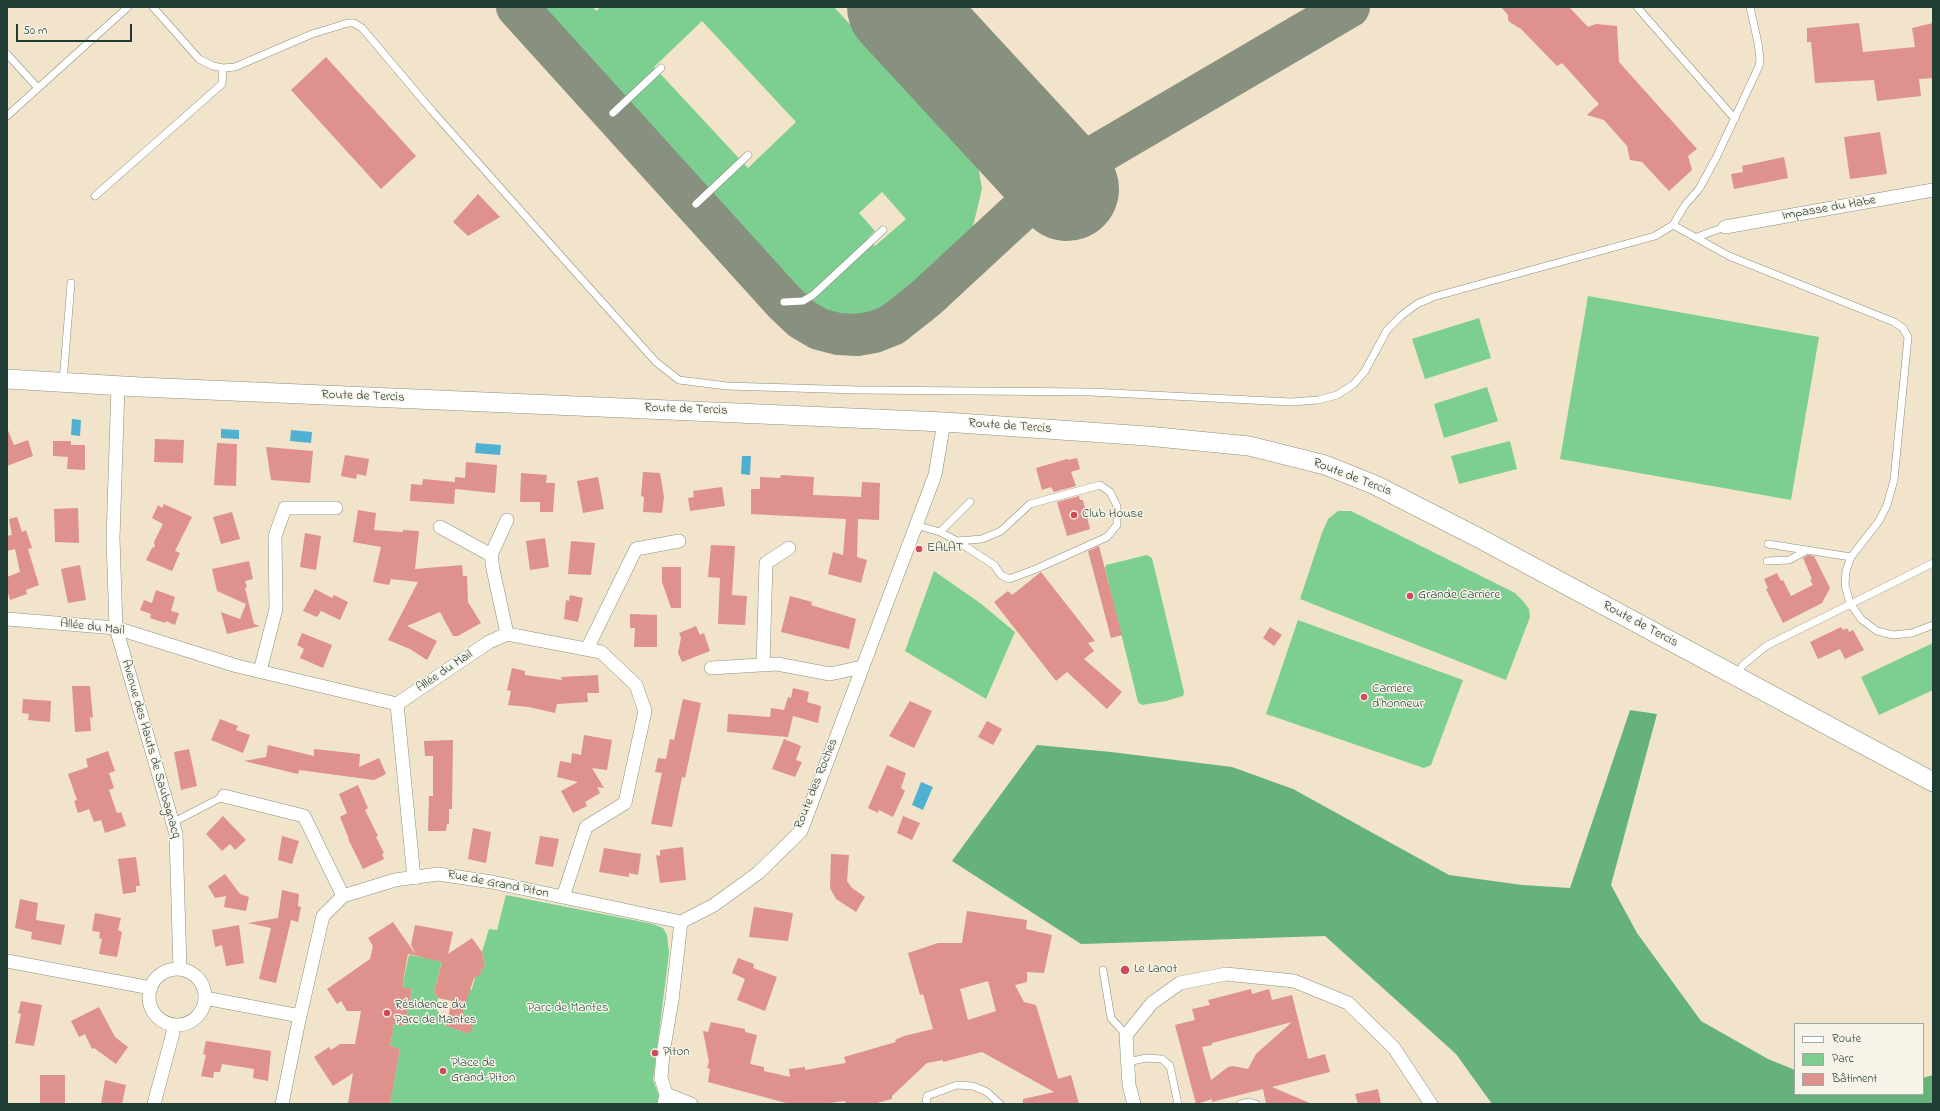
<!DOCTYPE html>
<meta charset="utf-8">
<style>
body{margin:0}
#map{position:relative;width:1940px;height:1111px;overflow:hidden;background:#f1e4ca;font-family:"Indie Flower",sans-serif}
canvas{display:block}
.frame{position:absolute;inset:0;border:8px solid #1f3d34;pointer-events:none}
.legend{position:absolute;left:1794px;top:1023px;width:130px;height:72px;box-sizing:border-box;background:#f7f3e8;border:1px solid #a1aaa0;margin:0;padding:5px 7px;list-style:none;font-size:12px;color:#1f3d34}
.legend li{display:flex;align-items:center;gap:8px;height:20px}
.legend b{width:20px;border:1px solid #a1aaa0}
.scale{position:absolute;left:16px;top:24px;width:116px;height:18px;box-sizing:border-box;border:2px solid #1f3d34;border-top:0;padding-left:5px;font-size:12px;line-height:14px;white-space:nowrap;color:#1f3d34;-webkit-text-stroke:3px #f7f3e8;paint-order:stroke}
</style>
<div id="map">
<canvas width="1940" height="1111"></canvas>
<div class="frame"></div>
<ul class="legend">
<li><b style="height:5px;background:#fff"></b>Route</li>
<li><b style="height:11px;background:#7ccf91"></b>Parc</li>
<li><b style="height:11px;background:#de918d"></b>Bâtiment</li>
</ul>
<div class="scale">50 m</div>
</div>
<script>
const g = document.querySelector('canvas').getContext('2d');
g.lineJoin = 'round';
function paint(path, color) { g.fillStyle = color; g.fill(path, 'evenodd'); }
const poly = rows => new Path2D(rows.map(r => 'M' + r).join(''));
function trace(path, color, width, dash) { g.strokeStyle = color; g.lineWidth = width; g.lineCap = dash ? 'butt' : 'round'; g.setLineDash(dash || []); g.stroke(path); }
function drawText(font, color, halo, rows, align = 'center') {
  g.font = font + ' "Indie Flower",sans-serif'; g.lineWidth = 3; g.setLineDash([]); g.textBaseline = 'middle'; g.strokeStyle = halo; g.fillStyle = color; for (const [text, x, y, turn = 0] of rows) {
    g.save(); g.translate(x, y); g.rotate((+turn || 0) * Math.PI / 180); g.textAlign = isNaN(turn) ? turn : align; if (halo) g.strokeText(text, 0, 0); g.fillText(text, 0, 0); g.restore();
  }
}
paint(poly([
 [541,7,593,7,596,11,601,7,834,7,970,155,979,171,982,189,973,226,961,241,879,315,861,318,843,319,814,306],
 [702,21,796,122,748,168,654,67],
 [882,192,906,219,875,246,868,238,875,231,859,213],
 [1588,296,1819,337,1791,500,1560,459],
 [1479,318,1491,358,1425,379,1412,339],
 [1487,387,1498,421,1444,438,1434,404],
 [1510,441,1517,469,1459,484,1451,456],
 [1338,511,1351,511,1515,593,1523,601,1529,609,1530,617,1506,680,1300,599,1322,533,1328,519],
 [1147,555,1152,558,1184,692,1183,696,1166,701,1142,705,1138,702,1105,568,1106,565],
 [934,571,980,603,1015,632,986,699,905,651],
 [1298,620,1463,680,1431,765,1424,768,1266,714],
 [1933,643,1933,690,1879,715,1861,677],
 [506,895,653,924,663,928,667,935,669,953,653,1080,661,1101,660,1104,390,1104,400,1049,390,1046,394,1024,405,1026,412,990,402,987,409,955,442,961,434,992,438,998,436,1008,446,1026,470,1034,462,1015,469,991,472,989,475,977,480,975,482,968,485,966,482,952,489,929,497,930]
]), '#7ccf91');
paint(poly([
 [1630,710,1657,714,1611,885,1637,933,1701,1021,1768,1059,1795,1070,1795,1094,1923,1094,1923,1078,1933,1075,1933,1104,1492,1104,1456,1054,1325,936,1081,944,952,861,1037,745,1111,752,1232,767,1293,789,1449,875,1522,885,1570,888]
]), '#65b27b');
paint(poly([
 [72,419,81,420,80,436,71,435],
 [221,429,239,430,239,439,221,438],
 [291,430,312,432,311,443,290,441],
 [476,443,501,445,500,455,475,453],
 [742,456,751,456,750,475,741,474],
 [921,782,933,787,923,810,912,805]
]), '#50b0cf');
trace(poly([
 [517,7,784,302,802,319,819,329,838,334,857,335,874,332,892,325,925,299,1033,199,1040,189,1042,179,1041,170,1036,161,1008,130],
 [1098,154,1349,7]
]), '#88907f', 42);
trace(poly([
 [899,7,1067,189]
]), '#88907f', 104);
paint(poly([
 [1501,7,1569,7,1588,27,1596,24,1617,26,1619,62,1697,149,1688,156,1692,170,1669,191,1642,162,1630,160,1627,146,1604,120,1587,115,1599,104,1562,63,1557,66,1521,29,1511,23,1508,20,1508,15],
 [1859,23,1863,52,1915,47,1912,28,1933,23,1933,78,1919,79,1921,96,1877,101,1874,80,1815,83,1811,42,1807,42,1807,28],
 [326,57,416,156,381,189,291,90],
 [1880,132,1887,174,1850,179,1844,137],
 [1784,157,1788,178,1734,189,1731,174,1743,172,1742,166],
 [478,194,500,217,468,236,453,222],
 [7,428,14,445,28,440,33,456,7,466],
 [155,439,184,440,183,463,154,462],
 [53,441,71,441,71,445,85,445,85,470,67,469,68,457,53,456],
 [217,443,237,444,236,486,214,485],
 [266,447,313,451,310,483,271,480],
 [345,455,369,459,366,476,357,474,356,479,341,476],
 [1077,458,1080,469,1071,472,1076,486,1054,492,1051,487,1042,490,1036,468,1067,459,1068,460],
 [466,462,497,465,495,493,455,489,454,504,410,501,411,484,422,485,423,479,455,482,455,477,465,478],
 [643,472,660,473,664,497,662,513,643,512,644,497,641,496],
 [521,473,547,475,546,483,555,483,553,512,540,512,540,502,520,502],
 [781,475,814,477,813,495,861,497,862,482,880,483,879,520,858,519,857,557,867,560,861,583,828,574,833,552,843,555,846,519,751,514,751,489,760,489,760,477,780,478],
 [598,477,604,509,583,513,577,481],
 [722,487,725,506,690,511,688,498,694,497,693,491],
 [1079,496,1080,500,1083,500,1090,529,1067,536,1057,502],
 [164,504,192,517,175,551,180,553,172,571,146,560,152,548,155,547,154,542,163,524,152,518,158,505,162,508],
 [78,508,79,543,55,542,54,509],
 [358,510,376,513,374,530,403,532,403,530,419,531,415,569,462,565,463,576,467,576,468,602,481,623,458,636,453,636,440,612,407,626,437,641,427,660,410,649,388,640,418,582,391,579,389,585,373,582,381,547,353,542],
 [232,512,240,539,221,544,213,517],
 [17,517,22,532,26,530,32,548,28,549,39,585,26,590,27,594,10,600,7,589,7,577,20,572,15,549,7,551,7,536,12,535,9,519],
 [305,533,321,536,316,570,300,567],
 [545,538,549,567,530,570,526,541],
 [571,541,595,543,591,575,568,574],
 [711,545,735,546,732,595,747,596,745,625,718,624,720,578,708,577],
 [1099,546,1122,635,1111,638,1088,551],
 [1808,555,1814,556,1830,588,1822,603,1783,623,1766,589,1768,588,1764,579,1777,573,1781,581,1783,580,1791,596,1813,585,1810,580,1812,579,1803,558],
 [249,561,253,579,245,581,247,587,245,588,254,624,260,626,227,634,221,612,240,619,246,604,217,591,212,569],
 [80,565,86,600,68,603,61,569],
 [662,567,681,567,681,608,671,608,662,582],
 [1041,572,1095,641,1088,643,1094,651,1084,659,1122,692,1107,709,1067,672,1056,681,994,602,1008,591,1012,595],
 [315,589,332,598,334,595,348,602,340,620,321,611,317,617,303,611],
 [156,590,175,597,171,611,179,613,175,625,166,621,165,623,150,618,151,614,140,610,144,600,152,603],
 [570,595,583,598,578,622,564,619,566,600,569,601],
 [790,596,812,602,811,605,856,619,849,649,781,632],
 [630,614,657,615,657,647,634,647,635,628,630,628],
 [696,626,700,635,704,633,710,651,682,662,678,653,681,638,679,633],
 [1270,627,1282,635,1274,646,1263,638],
 [1841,627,1843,630,1847,628,1849,632,1853,630,1864,650,1845,659,1840,649,1818,659,1810,642],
 [302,633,332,645,323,668,300,658,304,649,297,645],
 [512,668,525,671,525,675,562,680,561,677,598,675,599,693,587,693,588,702,557,704,555,713,529,707,508,705,511,691,507,690],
 [72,686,90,686,93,718,90,717,91,731,75,732],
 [793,688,809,692,807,702,821,706,818,723,793,716,788,737,727,732,728,714,770,717,771,708,784,710,788,697,791,698],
 [23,699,51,701,50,722,28,720,29,714,22,713],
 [683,699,701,703,685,778,682,777,672,827,651,824,662,773,655,772,658,758,666,759,670,739,674,740],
 [910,701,932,711,914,748,889,736],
 [220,719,238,726,236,730,250,735,243,753,211,740],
 [987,721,1002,729,993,745,978,737],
 [584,735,612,740,607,770,592,768,604,788,597,787,600,793,585,802,587,806,573,813,561,791,578,782,557,777,560,761,571,763,572,753,581,755],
 [784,739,801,746,796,760,802,762,795,777,772,769],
 [453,740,452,809,449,809,449,824,447,824,446,831,428,831,429,796,433,796,433,756,425,756,424,741],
 [268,745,314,756,314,749,360,754,359,767,379,758,386,774,374,780,299,770,298,774,244,761,266,757],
 [189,749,197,786,181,790,174,752],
 [108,751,115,771,109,773,114,788,109,790,117,813,121,812,126,826,105,833,101,820,94,822,89,809,78,813,74,801,77,800,68,774,88,767,86,759],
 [887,765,906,773,901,788,905,791,893,817,879,810,878,813,868,808],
 [358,785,368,808,365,810,378,836,376,837,384,853,382,854,384,859,363,869,348,839,349,839,340,817,347,813,339,794],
 [223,816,246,840,235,850,230,844,222,851,206,834],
 [903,816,920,823,912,840,897,833],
 [473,828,491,832,486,863,468,859],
 [282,836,299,841,292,864,278,860],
 [540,836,559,839,553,867,535,864],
 [683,847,686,880,660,883,656,855,660,856,660,850],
 [604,848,641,854,638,875,629,873,629,877,599,872],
 [831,854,849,855,847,881,852,888,865,897,856,912,836,899,830,888],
 [136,857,140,886,136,886,136,892,123,894,118,859],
 [225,874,240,894,249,897,246,911,224,907,226,896,215,898,208,886],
 [282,890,299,894,298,906,301,907,298,922,291,920,276,983,259,979,271,928,248,923,278,918],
 [20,899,38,903,36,920,65,925,61,945,31,939,32,932,15,928],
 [754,907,793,913,788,941,749,937],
 [967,911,1027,920,1026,929,1052,935,1044,973,1027,972,1027,982,1015,985,1024,1002,1036,1005,1058,1079,1071,1075,1079,1104,1023,1104,1023,1099,1054,1092,982,1052,943,1062,943,1060,927,1063,892,1096,892,1099,873,1104,846,1104,845,1101,822,1104,790,1104,708,1082,710,1069,707,1068,709,1062,703,1031,708,1032,711,1022,745,1029,745,1032,757,1035,750,1064,764,1067,764,1071,790,1077,789,1069,805,1067,805,1070,846,1063,844,1057,896,1042,895,1040,904,1036,933,1029,923,994,920,995,908,953,938,943,962,943],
 [988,981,996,1011,968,1020,960,989],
 [95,913,121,918,118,930,122,932,117,957,99,954,102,939,99,938,100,932,92,931],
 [393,922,416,955,411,945,415,925,453,932,448,954,472,938,482,952,485,967,482,968,480,975,474,978,462,1015,475,1018,470,1034,446,1026,452,1001,438,998,434,992,442,962,408,954,402,987,412,989,405,1026,394,1024,390,1046,400,1049,390,1104,348,1104,353,1073,333,1086,314,1057,329,1047,331,1050,340,1044,355,1044,361,1011,347,1011,341,1001,337,1004,327,989,370,959,373,946,368,938],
 [239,925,244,963,226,966,222,945,215,947,212,930],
 [738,958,754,964,753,968,777,977,765,1011,737,1000,745,979,732,973],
 [1251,989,1252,994,1269,989,1272,1000,1292,995,1308,1059,1325,1054,1330,1072,1272,1087,1312,1104,1266,1104,1263,1089,1212,1102,1212,1099,1196,1104,1175,1025,1195,1020,1192,1009,1210,1005,1208,1000],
 [1292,1022,1256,1054,1248,1069,1233,1066,1228,1067,1211,1080,1202,1047,1212,1045,1212,1043],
 [21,1001,42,1005,34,1046,15,1043,21,1014,18,1013],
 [99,1007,115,1037,128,1047,116,1064,94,1048,92,1049,85,1034,79,1037,71,1021],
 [206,1041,271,1051,268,1081,253,1078,254,1069,222,1064,220,1072,214,1072,213,1078,201,1076,206,1055,203,1054],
 [40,1075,65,1075,65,1104,40,1104],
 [105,1080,126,1085,122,1104,101,1104],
 [1378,1089,1381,1104,1358,1104,1355,1094]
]), '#de918d');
const lane = poly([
 [153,7,199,59,213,66,223,68,235,67,312,34,348,23,354,23,362,28,433,112,569,265,656,362,679,380,727,386,859,390,1091,392,1291,402,1318,400,1337,395,1354,384,1365,371,1387,330,1401,316,1417,304,1433,297,1655,236,1673,225],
 [1637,7,1735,119],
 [1750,7,1758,43,1760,59,1759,66,1716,158,1699,189,1685,205,1673,225,1729,256,1894,322,1903,328,1908,337,1894,480,1887,505,1879,521,1851,557,1846,571,1845,585,1850,603,1861,619,1877,631,1893,635,1912,633,1933,625],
 [7,54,38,88],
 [613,113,661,68],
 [7,116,128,7],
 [95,196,222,84,223,68],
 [696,204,748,155],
 [1697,237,1725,227],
 [784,302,803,301,813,295,883,230],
 [63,382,71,283],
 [915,525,940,532,970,502],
 [940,532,957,541,982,539,1001,531,1030,504,1100,485,1110,492,1117,506,1117,525,1107,537,1036,569,1009,579,1001,575,994,565,957,541],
 [1768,544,1851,557],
 [1767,561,1789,560,1806,551],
 [1735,676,1743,665,1766,646,1933,563],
 [172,823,224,796],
 [1103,970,1111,1018,1126,1035],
 [1128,1062,1146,1058,1162,1059,1170,1066,1178,1104],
 [926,1104,927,1096,957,1085,973,1086,987,1092,1000,1104],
 [1241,1104,1249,1102,1256,1104]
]);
const street = poly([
 [1725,227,1933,190],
 [118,386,113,538,116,628,176,834,180,969],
 [507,520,491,555,493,569,507,634],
 [440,527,491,555],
 [7,619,116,628,237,666,397,704,489,642,507,634,601,652,636,685,645,711,625,803,586,827,563,897],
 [587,649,636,549,679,541],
 [763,664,766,563,789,548],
 [711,668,777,664,830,674,862,667],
 [260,671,276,609,275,536,285,508,336,508],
 [397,704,414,878],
 [224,796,304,816,343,896],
 [681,922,714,905,758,873,801,831,935,475,944,422],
 [7,961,151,988],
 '149 997a28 28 0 1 1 56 0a28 28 0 1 1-56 0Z',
 [205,998,300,1016],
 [666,1094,691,1104],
 [154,1104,175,1025],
 [282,1104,298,1025,323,916,343,896,395,880,438,874,492,882,681,922],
 [664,1104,666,1094,661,1078,663,1053,672,1000,681,922],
 [1134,1104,1129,1085,1126,1035,1152,1003,1180,983,1226,974,1294,981,1348,1003,1394,1048,1431,1104]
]);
const secondary = poly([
 [7,379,140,387,944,422,1147,436,1249,446,1325,465,1375,485,1479,538,1933,782]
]);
trace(lane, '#88907f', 8);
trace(street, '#88907f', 14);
trace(secondary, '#88907f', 20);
trace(lane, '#fff', 7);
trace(street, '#fff', 13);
trace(secondary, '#fff', 19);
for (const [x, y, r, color] of [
 [1074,515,4,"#d1495b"],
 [919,549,4,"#d1495b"],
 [1410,596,4,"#d1495b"],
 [1364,697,4,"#d1495b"],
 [1125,970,5,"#d1495b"],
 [387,1013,4,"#d1495b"],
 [655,1053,4,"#d1495b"],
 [443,1071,4,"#d1495b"]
]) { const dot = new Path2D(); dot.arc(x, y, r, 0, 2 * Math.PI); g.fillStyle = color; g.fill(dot); trace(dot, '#f7f3e8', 1.5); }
drawText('13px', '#1f3d34', '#f7f3e8', [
 ["Impasse du Habe",1829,209,-10],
 ["Route de Tercis",363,397,2],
 ["Route de Tercis",686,410,2],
 ["Route de Tercis",1010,427,4],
 ["Route de Tercis",1352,478,21],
 ["Route de Tercis",1640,625,28],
 ["Allée du Mail",92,628,7],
 ["Allée du Mail",445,672,-34],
 ["Avenue des Hauts de Saubagnacq",150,749,74],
 ["Route des Roches",817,784,-68],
 ["Rue de Grand Piton",498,885,11]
]);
drawText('13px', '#1f3d34', '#f7f3e8', [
 ["Club House",1082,515],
 ["EALAT",927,549],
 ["Grande Carrière",1418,596],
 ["Carrière",1372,690],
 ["d'honneur",1372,705],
 ["Le Lanot",1134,970],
 ["Résidence du",395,1006],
 ["Parc de Mantes",395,1021],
 ["Piton",663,1053],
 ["Place de",451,1064],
 ["Grand-Piton",451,1079]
], 'left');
drawText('13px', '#325a47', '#f7f3e8', [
 ["Parc de Mantes",568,1009]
]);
</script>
